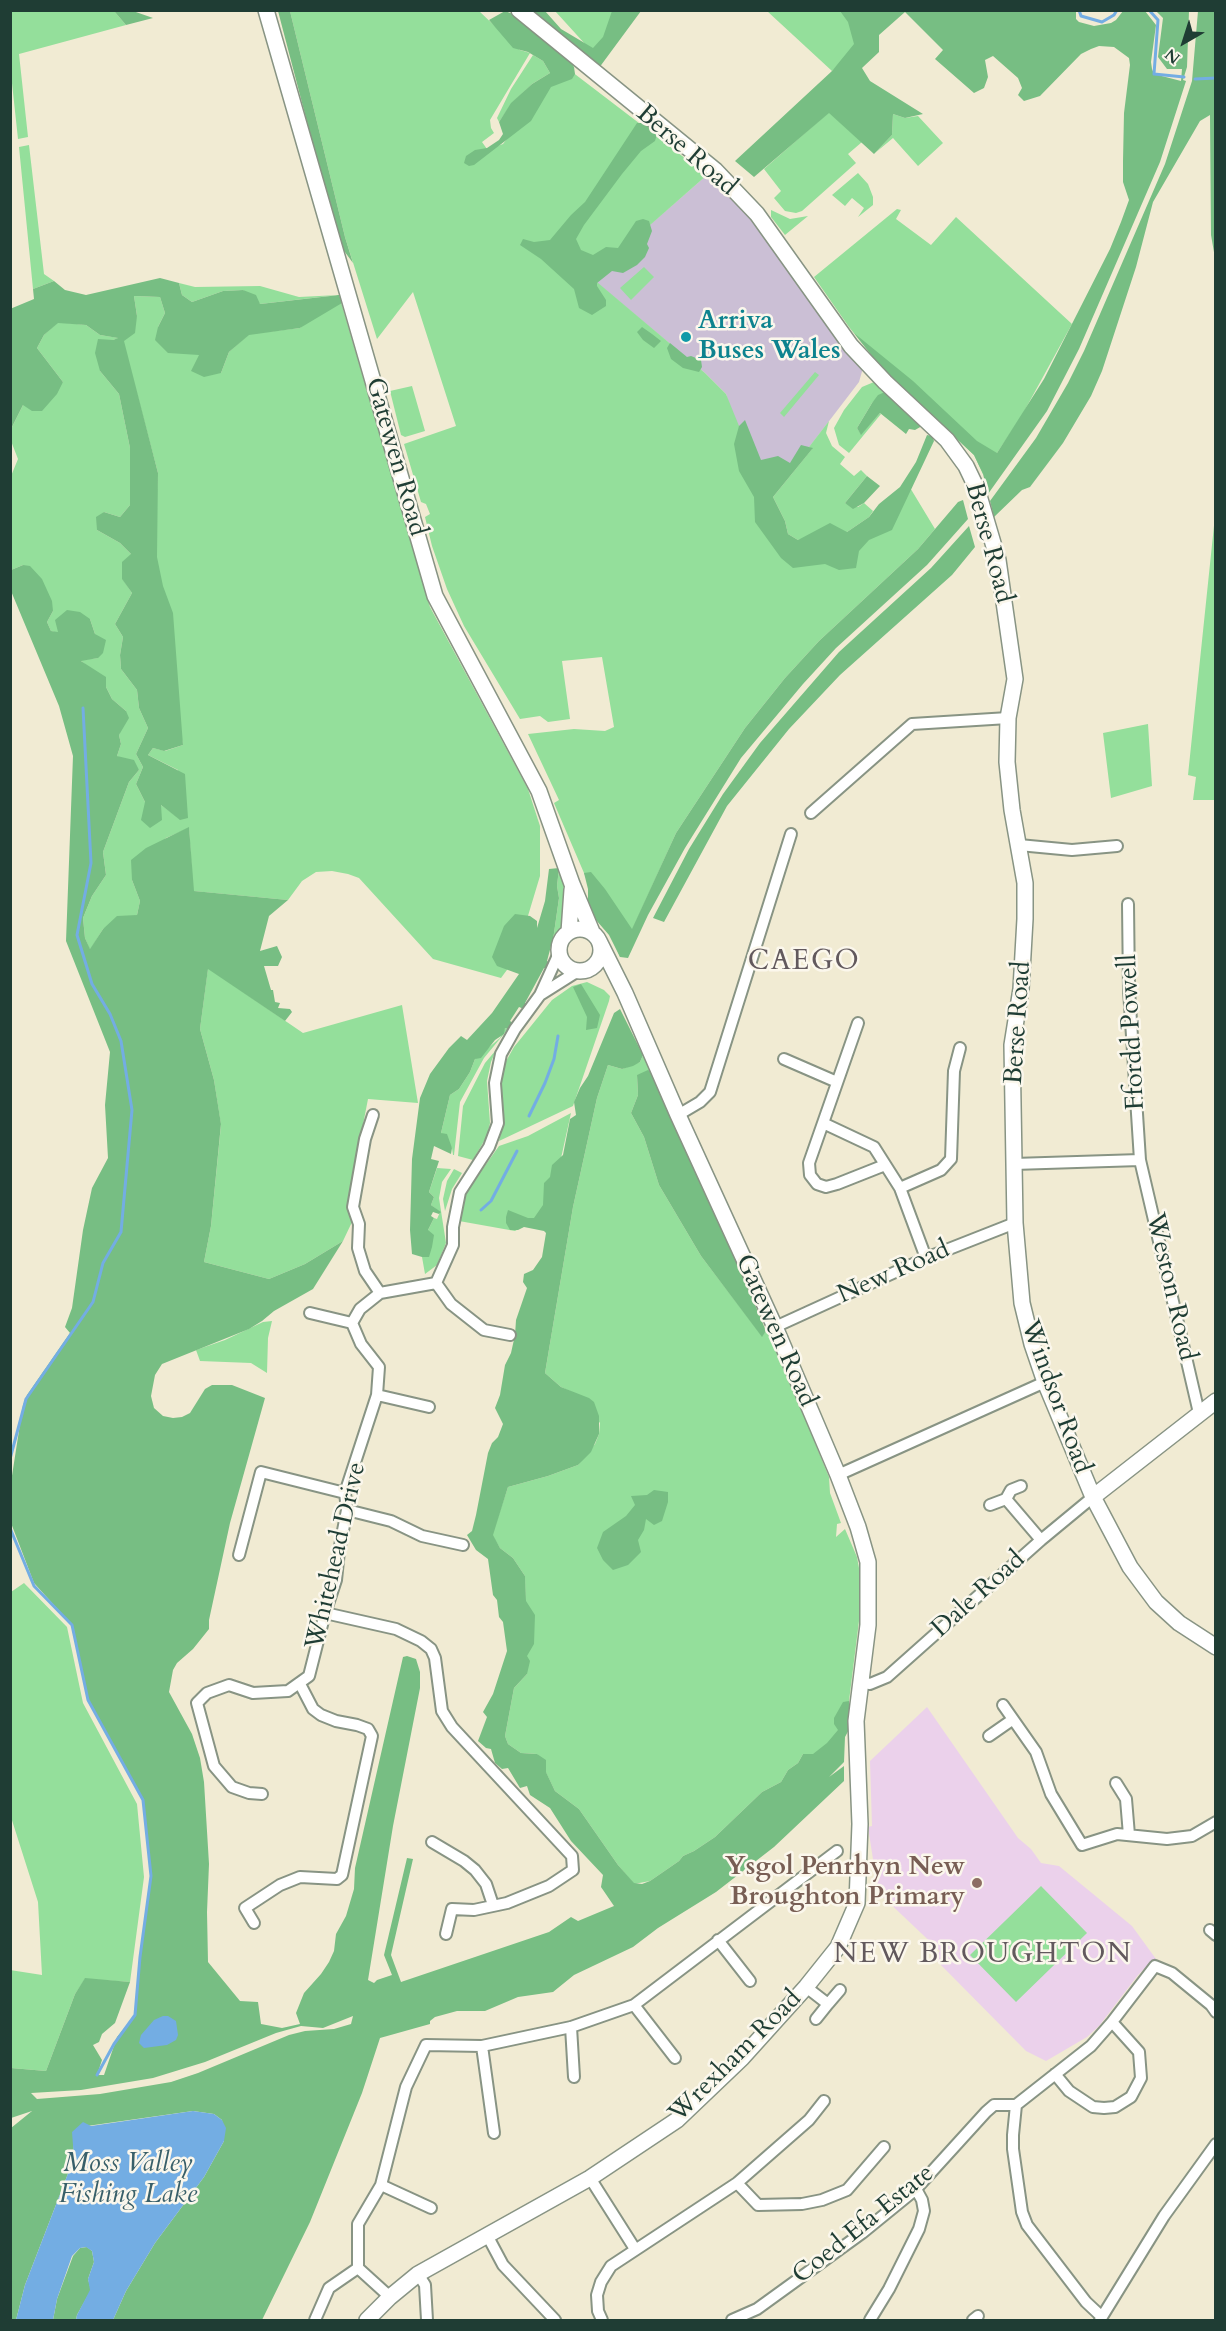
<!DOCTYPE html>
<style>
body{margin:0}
#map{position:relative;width:1226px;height:2331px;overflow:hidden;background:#f1ebd3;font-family:Cardo,serif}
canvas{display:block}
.frame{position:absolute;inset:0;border:12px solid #1f3d34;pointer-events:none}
.north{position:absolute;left:1154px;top:12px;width:60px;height:60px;-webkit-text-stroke:4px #fbf7ec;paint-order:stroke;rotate:219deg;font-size:16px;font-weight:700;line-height:24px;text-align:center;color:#1f3d34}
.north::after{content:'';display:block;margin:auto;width:21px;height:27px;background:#1f3d34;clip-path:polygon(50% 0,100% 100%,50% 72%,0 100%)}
</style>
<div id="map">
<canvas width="1226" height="2331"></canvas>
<div class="frame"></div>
<div class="north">N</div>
</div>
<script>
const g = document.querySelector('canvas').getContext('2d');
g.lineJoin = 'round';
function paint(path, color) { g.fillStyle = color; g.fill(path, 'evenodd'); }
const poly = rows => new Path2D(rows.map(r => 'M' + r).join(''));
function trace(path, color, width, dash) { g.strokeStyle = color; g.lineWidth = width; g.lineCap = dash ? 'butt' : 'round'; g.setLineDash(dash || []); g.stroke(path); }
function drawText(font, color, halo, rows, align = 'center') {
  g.font = font + ' Cardo,serif'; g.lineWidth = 5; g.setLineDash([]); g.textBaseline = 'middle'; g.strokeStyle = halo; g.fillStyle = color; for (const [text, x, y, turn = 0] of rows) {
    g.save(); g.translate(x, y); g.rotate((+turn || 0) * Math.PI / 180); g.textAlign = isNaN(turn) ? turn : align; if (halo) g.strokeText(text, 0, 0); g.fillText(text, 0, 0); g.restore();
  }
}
paint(poly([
 [927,1707,1018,1838,1031,1849,1041,1863,1059,1866,1132,1926,1156,1959,1153,1960,1138,1975,1099,2026,1087,2037,1046,2061,1026,2051,934,1958,940,1951,883,1897,877,1885,868,1827,872,1826,870,1761]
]), '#ebd1eb');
paint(poly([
 [707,175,746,213,863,368,859,382,761,510,726,394,705,373,590,277]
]), '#cbbfd5');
paint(poly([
 [10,11,114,11,126,25,19,54,28,137,18,139,11,74],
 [290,11,479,11,520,50,530,53,490,120,491,128,494,133,482,142,487,149,466,156,503,144,563,65,707,175,591,277,705,373,726,394,790,551,843,547,909,486,935,529,918,549,819,641,785,678,745,728,676,833,620,957,554,803,559,800,528,734,574,729,605,731,614,727,602,657,562,661,570,719,548,722,540,716,520,719,464,626,447,589,432,546,425,517,430,514,426,504,421,502,404,444,456,426,413,292,377,339,345,237],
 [555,11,626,11,596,56],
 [767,11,901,11,832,71],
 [533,55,543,61,550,73,532,84,512,103,499,122,497,118,511,89],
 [829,112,862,142,848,154,856,163,802,211,796,213,785,211,774,198,781,191,764,169],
 [893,114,905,118,918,116,943,143,918,166,893,138,875,153,892,135],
 [29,145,44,274,54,281,33,289,19,147],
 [858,173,868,184,873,197,873,205,858,217,864,208,852,198,845,206,832,195],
 [897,209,901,210,896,219,931,245,956,217,1072,324,1021,417,983,474,974,455,884,371,849,327,814,277],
 [771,210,790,219,808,216,785,235,771,217],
 [644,267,654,277,631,300,620,288],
 [179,283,195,287,260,286,299,297,339,295,430,607,528,789,540,826,540,876,515,959,501,978,433,959,359,878,348,874,332,871,316,872,302,881,288,900,193,891,189,828,166,838,132,880,140,901,137,915,103,929,90,950,85,938,83,918,92,896,106,875,103,852,129,782,139,770,117,756,121,744,119,735,126,711,112,699,106,687,91,669,80,660,98,658,95,634,90,619,58,633,51,631,47,622,53,611,23,565,11,570,11,476,18,459,11,441,11,429,23,405,63,382,37,348,44,335,58,322,86,325,100,335,119,338,113,340,100,371,119,394,130,448,130,505,120,517,104,512,97,530,120,543,132,555,122,563,122,578,132,593,115,624,123,637,120,655,121,669,137,690,139,708,148,728,136,754,143,767,136,784,145,802,161,805,180,819,178,770,148,755,153,748,165,751,183,745,152,575,158,473,123,341,137,316,134,296,160,297,165,313,158,327,200,355,221,373,229,352,249,334,300,328,338,295,260,304,243,290,223,291,192,302,182,295],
 [815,372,819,375,784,417,780,413],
 [874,382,885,392,872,403,857,428,861,434,880,413,881,414,849,453,839,445,834,428,844,410,862,387],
 [412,386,425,431,405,437,401,435,390,391],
 [829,421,826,433,832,446,845,457,840,464,854,476,861,470,867,476,845,503,858,507,864,503,873,511,869,517,847,532,798,540,788,534,785,521,773,497,812,449,809,447],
 [1215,516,1215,800,1193,800,1196,777,1188,775],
 [1148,724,1152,786,1111,798,1103,733],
 [559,868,564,882,566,902,562,928,556,942,553,940,559,898,557,886],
 [208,968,303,1033,402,1005,418,1103,368,1099,347,1207,352,1222,343,1241,305,1264,269,1279,204,1262,211,1226,221,1125,214,1080,200,1029],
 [587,982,604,990,610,996,609,1001,573,1106,499,1141,503,1124,500,1083,505,1063,514,1047,552,1000,572,986],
 [505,1028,508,1029,484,1058,460,1102,454,1155,453,1155,452,1148,441,1133,450,1095,459,1089,470,1072,475,1059,500,1038],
 [496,1050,491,1062,487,1081,490,1123,487,1136,473,1160,458,1156,463,1106,485,1063],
 [643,1055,654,1074,637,1075,638,1095,631,1113,644,1137,659,1185,701,1256,762,1336,766,1331,774,1343,829,1477,830,1493,841,1523,837,1524,836,1537,845,1529,857,1557,859,1568,860,1613,849,1701,842,1730,807,1766,803,1754,798,1763,788,1770,781,1782,762,1792,715,1837,694,1851,683,1856,679,1861,650,1881,634,1884,618,1865,579,1809,555,1791,537,1754,521,1753,508,1744,505,1736,514,1688,527,1674,525,1576,513,1558,500,1548,492,1535,508,1487,548,1476,578,1465,595,1444,599,1434,600,1423,574,1393,561,1387,545,1373,573,1207,597,1098,608,1065,622,1069,640,1062],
 [571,1113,546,1226,529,1223,515,1231,459,1221,464,1195,499,1146,528,1136],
 [437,1168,451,1169,442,1182,439,1198,446,1243,437,1265,425,1274,422,1257,429,1257,428,1230,434,1218,437,1219,440,1212,431,1205,434,1197,429,1192],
 [454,1169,462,1173,452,1189,445,1211,443,1199,447,1181],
 [272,1321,268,1338,267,1373,251,1363,200,1361,196,1350,225,1340,263,1322],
 [24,1583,67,1627,83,1703,137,1804,144,1877,130,1982,85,1979,75,1994,46,2071,11,2068,10,1970,42,1975,38,1902,10,1814,11,1592],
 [1041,1886,1087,1933,1016,2002,970,1955]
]), '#94df9b');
paint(poly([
 [114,11,133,11,153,18,126,25],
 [278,11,290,11,345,237,353,263,339,244],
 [505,11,518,16,566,54,574,67,575,74,572,79,551,87,531,121,474,165,469,166,464,163,466,156,475,150,487,148,499,140,503,134,499,122,511,103,532,84,550,73,543,61,528,52,513,48,489,20],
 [522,11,545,11,561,29,593,48,603,37,612,11,641,11,596,72],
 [840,11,1076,11,1076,19,1079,22,1094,26,1111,23,1116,20,1123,11,1145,11,1156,25,1151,62,1152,69,1154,74,1181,81,1182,69,1167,69,1158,57,1163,18,1156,11,1189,11,1187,67,1183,80,1186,81,1160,162,1079,349,1047,411,988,494,983,474,974,455,884,371,854,333,913,381,977,441,997,453,1044,379,1110,249,1121,222,1129,200,1123,182,1123,161,1124,113,1130,65,1129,58,1114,47,1099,46,1091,49,1081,54,1040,96,1024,101,1018,95,1022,88,1018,78,993,56,985,60,988,77,984,88,974,93,935,59,943,50,905,12,879,35,879,52,862,68,870,81,923,114,905,118,893,114,892,135,874,154,829,113,754,177,735,161,832,71,854,44,848,22],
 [1198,11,1215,11,1215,258,1211,235,1210,115,1200,121,1153,202,1136,267,1102,371,1091,396,1063,443,1030,487,1022,490,994,517,990,501,1036,438,1068,383,1084,351,1165,164,1192,81],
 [637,123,643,123,653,129,657,134,655,141,641,151,622,174,584,225,576,239,581,250,593,255,606,247,618,248,636,221,643,219,649,221,652,231,647,244,649,248,645,257,637,265,623,273,612,271,597,283,597,286,606,300,606,306,592,315,579,308,574,289,541,259,520,245,523,239,534,242,550,240,571,215,585,202],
 [160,278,179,283,182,295,192,302,223,291,243,290,256,295,260,304,339,295,342,303,300,328,249,335,229,352,221,373,204,377,191,371,199,355,168,353,155,340,158,327,165,313,160,297,134,296,137,316,135,333,124,341,158,473,157,557,163,586,173,613,183,745,164,751,153,748,148,755,185,774,188,818,180,820,161,805,162,820,150,828,141,820,145,802,136,784,143,767,136,754,148,728,139,708,137,690,121,669,120,655,123,637,115,624,132,593,122,579,122,562,131,554,120,543,97,530,96,517,104,512,120,517,130,505,130,448,119,394,100,371,95,353,98,339,113,340,118,338,100,335,86,325,58,323,44,335,37,348,63,382,57,394,42,411,32,411,23,405,11,429,10,309,34,299,33,289,54,281,65,290,86,295],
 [642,327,652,334,661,341,654,348,643,340,637,332],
 [670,343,687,357,691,356,701,360,702,367,699,372,683,368,671,359,667,348],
 [885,392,922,426,915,430,909,429,906,434,880,413,861,435,857,428,872,403,878,395],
 [745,420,761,460,778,456,790,463,801,445,813,448,773,497,785,521,788,534,798,540,830,523,847,532,869,517,879,504,900,487,916,462,927,435,932,436,934,441,892,530,869,540,859,551,856,568,839,570,825,564,793,568,781,558,755,522,754,497,739,471,734,444,739,426],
 [867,476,880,486,864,503,853,509,845,503],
 [963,500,968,519,927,565,836,648,803,684,741,758,685,848,648,915,628,958,620,957,609,935,596,920,588,904,588,889,584,873,591,872,605,889,632,929,676,833,745,728,785,678,819,641,918,549,958,502],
 [969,526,975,547,952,575,840,675,789,729,727,806,664,922,653,918,689,849,723,794,760,743,839,652,931,568],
 [23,565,30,566,42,579,52,601,53,611,47,622,51,631,58,632,55,620,67,610,80,612,90,619,95,634,106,640,103,653,98,658,81,661,106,677,106,687,112,699,126,711,129,718,119,735,121,744,117,756,134,760,139,770,129,782,103,852,106,875,92,896,83,918,85,938,90,949,103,929,117,916,137,915,140,901,132,880,131,860,146,848,189,827,194,891,288,900,269,916,260,951,277,946,282,957,278,966,264,966,271,990,273,990,275,1002,280,1003,278,1008,290,1009,292,1012,285,1021,208,969,200,1029,214,1080,221,1124,211,1226,204,1262,269,1279,305,1264,343,1241,313,1289,274,1311,262,1321,249,1329,162,1364,155,1375,151,1396,154,1408,163,1416,173,1418,182,1417,190,1413,205,1389,212,1385,232,1385,265,1398,230,1523,209,1620,209,1629,193,1649,177,1663,173,1670,169,1692,192,1734,200,1758,204,1782,209,1864,207,1912,208,1962,240,2001,258,2002,261,2024,282,2028,300,2024,296,2013,304,1993,321,1974,329,1962,334,1951,336,1934,346,1916,354,1889,355,1868,403,1657,407,1656,416,1659,420,1672,420,1688,393,1826,368,1980,374,1983,377,1980,392,1975,384,1955,407,1858,413,1859,391,1955,401,1982,549,1932,571,1917,578,1921,614,1906,601,1887,603,1875,571,1841,550,1808,530,1795,527,1786,520,1788,508,1768,502,1769,495,1763,491,1749,486,1748,478,1741,487,1717,483,1712,493,1694,507,1651,503,1622,499,1617,497,1600,493,1595,488,1559,476,1550,467,1535,472,1531,476,1515,488,1453,492,1443,498,1437,503,1424,495,1408,500,1395,505,1365,511,1353,515,1335,516,1320,527,1288,523,1282,524,1274,533,1270,542,1257,546,1233,544,1231,524,1227,518,1230,510,1230,506,1223,506,1217,508,1210,528,1218,534,1218,543,1205,544,1183,550,1177,552,1165,563,1155,570,1119,576,1115,574,1102,580,1088,588,1076,614,1013,620,1009,643,1055,640,1062,633,1066,622,1069,608,1065,597,1098,573,1207,545,1373,561,1387,589,1398,594,1402,599,1416,599,1434,591,1452,578,1465,548,1476,508,1487,493,1535,500,1548,513,1558,525,1576,526,1601,535,1615,534,1644,527,1656,530,1661,527,1674,514,1688,505,1736,508,1744,521,1753,537,1754,546,1760,546,1772,555,1791,579,1809,618,1865,634,1883,642,1884,650,1881,679,1861,683,1856,694,1851,715,1837,762,1792,781,1782,788,1770,798,1763,803,1754,813,1754,827,1743,838,1730,834,1724,834,1718,843,1702,849,1701,853,1722,845,1737,844,1762,829,1777,844,1766,844,1781,774,1847,716,1892,658,1928,633,1947,574,1975,553,1992,518,1997,485,2011,457,2011,435,2017,430,2021,430,2024,380,2038,362,2093,310,2222,262,2320,113,2320,126,2291,155,2243,204,2177,224,2141,222,2120,214,2114,193,2111,87,2126,73,2132,74,2158,25,2285,16,2320,11,2320,11,2128,32,2111,11,2118,11,2068,46,2071,75,1994,85,1978,130,1982,115,2023,102,2034,99,2042,93,2045,102,2060,97,2075,104,2075,117,2037,135,2015,139,1964,151,1876,143,1800,88,1700,72,1625,34,1583,11,1523,11,1482,23,1405,27,1395,70,1333,65,1327,72,1308,83,1230,92,1188,108,1158,105,1105,110,1052,66,941,73,756,59,706,11,591,11,570],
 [353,2016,351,2024,334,2029,305,2031,289,2035,198,2073,171,2082,100,2094,37,2099,31,2093,81,2090,153,2078,205,2062,276,2033,301,2026,323,2028],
 [559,868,557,886,559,898,553,940,556,942,553,946,551,946,547,961,550,963,549,968,544,968,525,1003,527,1005,524,1009,519,1007,510,1021,513,1023,508,1029,505,1028,504,1034,495,1040,481,1058,475,1059,470,1072,459,1089,450,1095,441,1133,447,1134,452,1148,451,1154,434,1146,431,1159,439,1161,429,1192,434,1197,431,1205,441,1212,439,1214,433,1212,431,1216,434,1218,428,1230,434,1235,432,1247,429,1257,422,1257,412,1254,410,1230,412,1159,420,1098,430,1074,449,1048,461,1036,467,1040,492,1013,519,974,497,966,492,957,504,926,515,914,530,916,537,921,537,928,545,901,549,869],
 [581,984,600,1015,597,1028,586,1030,587,1017,573,987],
 [648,1070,654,1074,708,1192,766,1331,762,1337,701,1256,659,1185,644,1137,631,1113,638,1095,637,1075],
 [654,1490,668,1492,668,1502,662,1521,654,1525,646,1519,644,1530,638,1540,641,1552,628,1565,613,1570,603,1560,597,1548,603,1532,626,1516,635,1505,631,1496,647,1495],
 [87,2247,92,2251,94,2262,88,2279,91,2290,77,2315,76,2320,53,2320,57,2299,73,2256,80,2248]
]), '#77be83');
paint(poly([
 [163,2016,168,2016,176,2021,178,2035,176,2040,167,2045,144,2048,139,2043,141,2035,154,2020],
 [193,2111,214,2114,222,2120,226,2128,224,2141,204,2177,155,2243,126,2291,113,2320,76,2320,77,2315,90,2290,88,2279,94,2262,92,2251,86,2247,80,2248,72,2256,57,2299,53,2320,16,2320,25,2285,74,2158,72,2132,83,2122,91,2126]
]), '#73ade3');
trace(poly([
 [1079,10,1081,16,1102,22,1114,15,1117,10],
 [1149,10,1158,20,1154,74,1184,77],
 [1195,79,1216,78],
 [529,1116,545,1083,554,1059,558,1036],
 [481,1210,491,1201,517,1151],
 [10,1459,26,1399,93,1302,103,1263,121,1232,132,1110,121,1041,110,1014,92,984,77,935,91,863,83,708],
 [10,1528,34,1586,72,1625,88,1700,143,1800,151,1876,140,1957,135,2015,114,2044,97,2075]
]), '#73ade3', 3);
const street = poly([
 [811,813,912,724,1008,718],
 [1019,845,1072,850,1117,846],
 [1128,904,1129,990,1140,1160,1199,1413],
 [540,995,578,971],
 [858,1023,823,1123,874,1147,900,1188],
 [784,1059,837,1082],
 [373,1115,365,1139,353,1207,359,1224,358,1248,365,1271,380,1293],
 [678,1115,700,1102,710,1092,791,834],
 [823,1123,809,1163,810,1175,817,1184,826,1187,837,1184,885,1165],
 [1014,1164,1140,1160],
 [926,1258,900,1188,941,1170,951,1159,954,1071,960,1048],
 [436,1283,451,1304,484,1330,510,1335],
 [310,1313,352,1323],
 [775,1327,926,1258,1015,1223],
 [377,1395,429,1407],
 [838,1475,1045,1382],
 [1006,1499,1011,1490,1021,1486],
 [990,1505,1006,1499,1041,1540],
 [347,1510,391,1521,422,1536,463,1545],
 [239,1555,261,1472,345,1493],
 [325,1613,396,1629,421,1641,431,1649,435,1658,442,1711,452,1727,572,1856,573,1870,549,1886,507,1903,474,1910,452,1909,446,1934],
 [861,1682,870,1684,887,1677,1041,1540,1093,1497],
 [1003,1705,1036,1752,1051,1794,1082,1845,1117,1834,1167,1839,1192,1836,1216,1822],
 [989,1736,1012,1720],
 [1116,1783,1126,1799,1129,1835],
 [262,1794,249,1793,232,1787,214,1766,197,1703,207,1693,229,1685,253,1693,288,1691,309,1676,325,1613,336,1580,339,1551,347,1510,345,1493,377,1395,379,1367,361,1344,352,1323,360,1309,380,1293,436,1283,453,1245,453,1227,460,1192,489,1147,498,1123,495,1083,501,1054,515,1029,540,995,560,951],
 [432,1842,464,1861,475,1870,486,1884,493,1905],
 [254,1923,245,1908,280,1885,300,1877,337,1879,342,1875,372,1736,368,1729,357,1725,336,1721,321,1715,313,1709,300,1684],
 [1210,1930,1216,1935],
 [718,1940,750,1981],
 [806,1987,828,2004,816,2019],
 [828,2004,840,1990],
 [634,2005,675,2058],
 [571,2027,574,2077],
 [482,2046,494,2133],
 [1055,2074,1069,2091,1093,2107,1104,2108,1115,2107,1131,2097,1141,2078,1139,2052,1112,2022],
 [590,2178,635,2249],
 [737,2183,758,2205,802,2204,822,2200,847,2190,884,2147],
 [381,2185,431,2208],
 [487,2235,503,2265,555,2320],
 [358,2268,358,2224,381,2185,406,2087,426,2045,482,2046,571,2027,634,2005,837,1851],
 [418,2274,425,2285,427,2320],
 [1102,2317,1086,2302,1027,2225,1022,2212,1013,2149,1013,2135,1016,2105,1091,2046,1112,2022,1155,1966,1172,1973,1211,2005,1216,2012],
 [315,2320,329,2288,358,2268,390,2297],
 [602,2320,598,2311,597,2295,601,2282,611,2266,737,2183,809,2120,824,2101],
 [732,2320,757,2309,862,2233,916,2189,986,2112,994,2105,1016,2105],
 [870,2320,889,2289,919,2229,924,2211,922,2200,916,2189],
 [973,2320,978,2316],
 [1100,2320,1164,2216,1216,2144]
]);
const secondary = poly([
 [266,10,435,596,539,791,572,884,592,932],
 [519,10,715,170,757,214,851,346,885,382,947,440,966,466,977,489,998,560,1015,679,1008,718,1007,762,1012,810,1025,883,1025,919,1021,989,1012,1045,1015,1223,1022,1303,1032,1344,1045,1382,1093,1497,1130,1567,1156,1602,1179,1623,1216,1647],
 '559 950a21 21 0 1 1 42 0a21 21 0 1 1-42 0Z',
 [569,932,572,890],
 [1093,1497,1216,1401],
 [367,2320,390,2297,418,2274,590,2178,677,2120,742,2058,806,1987,838,1947,857,1903,860,1824,856,1721,868,1625,868,1562,858,1527,838,1475,775,1327,678,1115,625,993,599,941]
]);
trace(street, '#889484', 14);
trace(secondary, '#889484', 18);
trace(street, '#fff', 10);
trace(secondary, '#fff', 15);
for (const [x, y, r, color] of [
 [686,337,6,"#0f9aa8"],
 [977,1883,6,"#8d6e63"]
]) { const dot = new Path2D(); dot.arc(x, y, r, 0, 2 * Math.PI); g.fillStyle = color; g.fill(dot); trace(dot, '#fbf7ec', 2); }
drawText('26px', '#1f3d34', '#fbf7ec', [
 ["Berse Road",686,151,41],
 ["Gatewen Road",395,457,74],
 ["Berse Road",988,543,75],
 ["Berse Road",1019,1023,-86],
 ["Ffordd Powell",1133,1032,-93],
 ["New Road",894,1273,-24],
 ["Weston Road",1170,1287,77],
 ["Gatewen Road",775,1331,66],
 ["Windsor Road",1055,1397,70],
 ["Whitehead Drive",337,1556,-77],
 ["Dale Road",979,1595,-42],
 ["Wrexham Road",736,2057,-45],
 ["Coed Efa Estate",864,2225,-39]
]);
drawText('bold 26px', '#0d838f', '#fbf7ec', [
 ["Arriva",698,322],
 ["Buses Wales",698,352]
], 'left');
drawText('bold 26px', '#785e54', '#fbf7ec', [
 ["Ysgol Penrhyn New",965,1868],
 ["Broughton Primary",965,1898]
], 'right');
drawText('italic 27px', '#385f69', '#fbf7ec', [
 ["Moss Valley",128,2165],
 ["Fishing Lake",128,2196]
]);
g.letterSpacing = '1.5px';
drawText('28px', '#62595d', '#fbf7ec', [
 ["CAEGO",804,963],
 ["NEW BROUGHTON",983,1956]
]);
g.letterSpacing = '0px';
</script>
